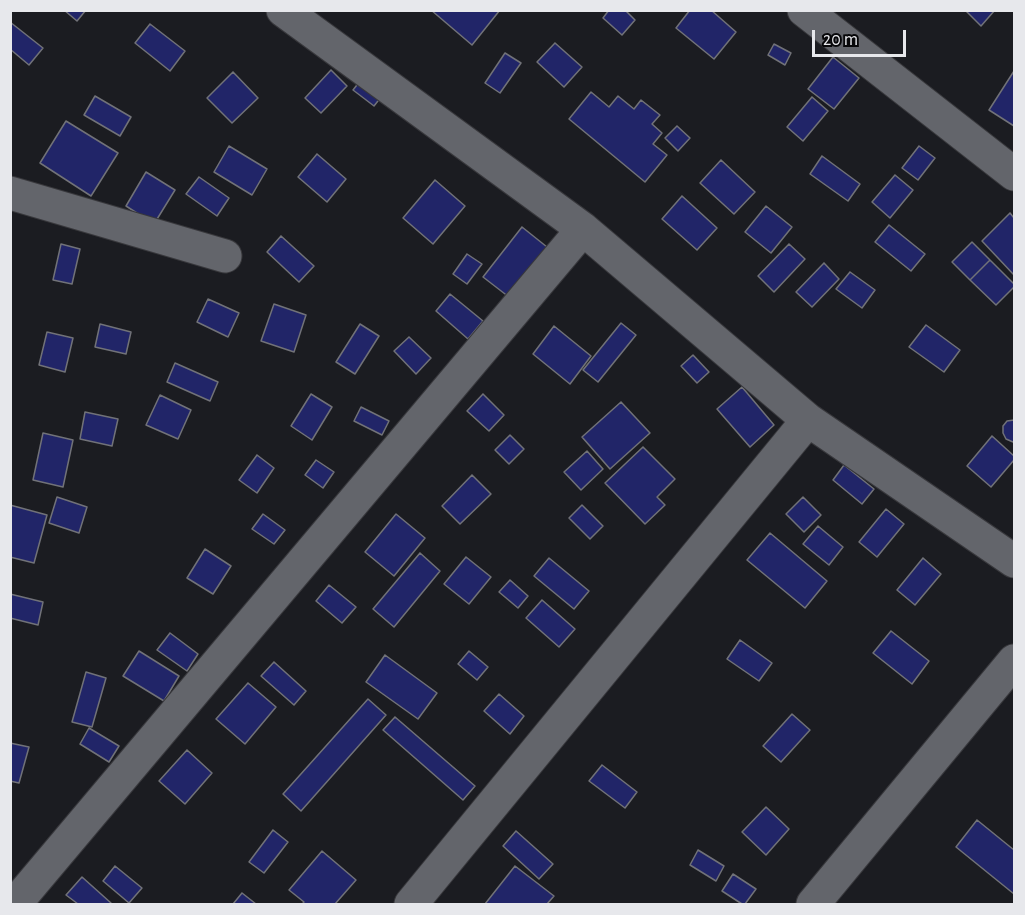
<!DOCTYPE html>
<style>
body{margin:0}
#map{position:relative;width:1025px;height:915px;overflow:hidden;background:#1b1c21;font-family:"Alegreya Sans",sans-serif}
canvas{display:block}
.frame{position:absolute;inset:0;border:12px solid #e7e8ec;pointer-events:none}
.scale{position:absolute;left:812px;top:30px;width:94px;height:27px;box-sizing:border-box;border:3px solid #e7e8ec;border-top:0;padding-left:8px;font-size:18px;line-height:21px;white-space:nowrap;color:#e7e8ec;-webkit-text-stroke:4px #070709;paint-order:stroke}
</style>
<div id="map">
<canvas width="1025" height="915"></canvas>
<div class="frame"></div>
<div class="scale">20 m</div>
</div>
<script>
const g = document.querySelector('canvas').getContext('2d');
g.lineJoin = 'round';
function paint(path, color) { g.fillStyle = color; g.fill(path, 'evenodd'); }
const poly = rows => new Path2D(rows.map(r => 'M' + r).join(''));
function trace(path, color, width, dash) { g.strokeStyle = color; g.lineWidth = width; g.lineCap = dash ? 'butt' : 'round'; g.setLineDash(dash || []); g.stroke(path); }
const building = poly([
 [64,10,86,10,77,21,64,10],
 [431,10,500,10,472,45,431,10],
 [609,10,625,10,635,20,622,35,603,18,609,10],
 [690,10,711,10,736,32,714,59,676,28,690,10],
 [965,10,995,10,981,26,965,10],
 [10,22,43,48,29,65,10,49,10,22],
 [150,24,185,51,170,71,135,43,150,24],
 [555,43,582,67,564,87,537,62,555,43],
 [774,44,791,53,785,65,768,55,774,44],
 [505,53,521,63,500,93,485,83,505,53],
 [833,57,859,78,834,109,808,89,833,57],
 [331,70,347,86,321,113,305,98,331,70],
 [1014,71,1014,126,989,110,1014,71],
 [233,72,258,98,232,123,207,98,233,72],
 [364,76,385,92,374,106,353,90,364,76],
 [591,92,609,107,618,96,634,109,641,100,660,115,652,124,662,133,653,144,667,155,645,182,569,119,591,92],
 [95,96,131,117,120,136,84,115,95,96],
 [812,97,828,111,803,141,787,127,812,97],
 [66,121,118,153,91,196,40,163,66,121],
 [677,126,690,138,678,151,665,138,677,126],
 [229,146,267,169,252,195,214,172,229,146],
 [919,146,935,158,918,180,902,168,919,146],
 [317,154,346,179,327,202,298,177,317,154],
 [822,156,860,184,848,201,810,174,822,156],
 [721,160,755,192,734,214,700,183,721,160],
 [146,172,175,190,154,224,126,206,146,172],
 [895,175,913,190,890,218,872,202,895,175],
 [199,177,229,198,217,216,186,194,199,177],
 [435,180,465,206,433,244,403,218,435,180],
 [682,196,717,228,697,250,662,219,682,196],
 [766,206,792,227,771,253,745,232,766,206],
 [1010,213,1014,218,1014,275,982,241,1010,213],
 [889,225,925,254,911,271,875,242,889,225],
 [522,227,557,255,518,304,483,277,522,227],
 [281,236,314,266,299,282,267,252,281,236],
 [972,242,990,260,970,280,952,262,972,242],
 [61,244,80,249,72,284,53,280,61,244],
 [789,244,805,259,774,292,758,276,789,244],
 [467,254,482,264,467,284,453,274,467,254],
 [990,260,1014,284,1014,287,996,305,970,280,990,260],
 [824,263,839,279,812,307,796,292,824,263],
 [850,272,875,290,862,308,836,289,850,272],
 [450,294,483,321,468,339,436,311,450,294],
 [208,299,239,313,228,337,197,322,208,299],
 [274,304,306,315,294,352,261,341,274,304],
 [621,323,636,335,598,382,583,370,621,323],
 [100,324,131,332,126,354,95,347,100,324],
 [360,324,379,336,355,374,336,362,360,324],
 [926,325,960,350,944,372,909,347,926,325],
 [554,326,591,356,570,384,533,354,554,326],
 [47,332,73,338,65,372,39,365,47,332],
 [409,337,431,358,416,374,394,351,409,337],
 [693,355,709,372,697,383,681,366,693,355],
 [175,363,218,382,210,401,167,382,175,363],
 [742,387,774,425,750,447,717,409,742,387],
 [311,394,332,407,312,440,291,426,311,394],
 [483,394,504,415,489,431,467,411,483,394],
 [160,395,191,410,178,439,146,425,160,395],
 [621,402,650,433,610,469,582,437,621,402],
 [361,407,389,421,382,435,354,421,361,407],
 [85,412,118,419,112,446,80,439,85,412],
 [1014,420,1014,441,1013,442,1006,439,1003,433,1003,426,1007,421,1014,420],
 [43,433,73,440,63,487,33,480,43,433],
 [510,435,524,449,509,464,495,450,510,435],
 [992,436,1014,456,1014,460,991,487,967,466,992,436],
 [643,447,675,479,657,497,665,505,645,524,605,483,643,447],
 [587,451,603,469,581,490,564,472,587,451],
 [257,455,274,468,257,493,239,480,257,455],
 [316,460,334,472,323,488,305,475,316,460],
 [844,465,874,489,862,504,833,480,844,465],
 [472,475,491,494,460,524,442,506,472,475],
 [57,497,87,507,79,533,49,523,57,497],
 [803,497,821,515,804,532,786,514,803,497],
 [10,505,47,515,34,563,10,557,10,505],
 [582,505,603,526,590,539,569,518,582,505],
 [886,509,904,524,877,557,859,542,886,509],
 [263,514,285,530,274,544,252,529,263,514],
 [396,514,425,538,394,576,365,552,396,514],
 [818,526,843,547,829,565,803,544,818,526],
 [770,533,827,581,805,608,747,560,770,533],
 [205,549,231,566,213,594,187,578,205,549],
 [420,553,440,571,394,627,373,609,420,553],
 [466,557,491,577,469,604,444,584,466,557],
 [549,558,589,591,574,609,534,576,549,558],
 [923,558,941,574,915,605,897,590,923,558],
 [510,580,528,596,518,608,499,592,510,580],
 [329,585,356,607,342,623,316,601,329,585],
 [10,594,43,602,38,625,10,618,10,594],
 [542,600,575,629,559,647,526,618,542,600],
 [891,631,929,661,912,684,873,653,891,631],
 [170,633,198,654,187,671,157,650,170,633],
 [740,640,772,663,759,681,727,659,740,640],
 [139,651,179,676,164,701,123,676,139,651],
 [469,651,488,667,477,680,458,664,469,651],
 [385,655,437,693,418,719,366,682,385,655],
 [274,662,306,691,294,705,261,676,274,662],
 [86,672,106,678,92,727,72,722,86,672],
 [248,683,276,707,245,744,216,719,248,683],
 [499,694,524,716,510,734,484,711,499,694],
 [368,699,386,715,301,811,283,794,368,699],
 [792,714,810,730,781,762,763,746,792,714],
 [395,717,475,786,463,800,383,730,395,717],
 [89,728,119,746,109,762,80,744,89,728],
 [10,743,29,747,19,783,10,781,10,743],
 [187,750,212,773,185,804,159,781,187,750],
 [602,765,637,792,625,808,589,781,602,765],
 [766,807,789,829,766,855,742,832,766,807],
 [977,820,1014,850,1014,894,956,847,977,820],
 [273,830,288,842,264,873,249,862,273,830],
 [516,831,553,864,539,879,503,846,516,831],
 [698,850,724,866,716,881,690,865,698,850],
 [322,851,356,880,335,904,302,904,304,902,289,890,322,851],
 [115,866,142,888,129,903,103,881,115,866],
 [515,866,554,896,547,904,485,904,515,866],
 [733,874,756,889,745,904,742,904,722,891,733,874],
 [82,877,111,903,110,904,78,904,66,895,82,877],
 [242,893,256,904,233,904,242,893]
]);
paint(building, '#212568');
trace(building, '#717278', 1.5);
const minor = poly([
 [283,10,583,229,808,420,1014,561],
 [804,10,1014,174],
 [10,193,225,256],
 [15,904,583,229],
 [411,904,808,420],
 [813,904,1014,661]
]);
trace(minor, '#38383c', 35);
trace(minor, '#63656b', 33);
</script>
